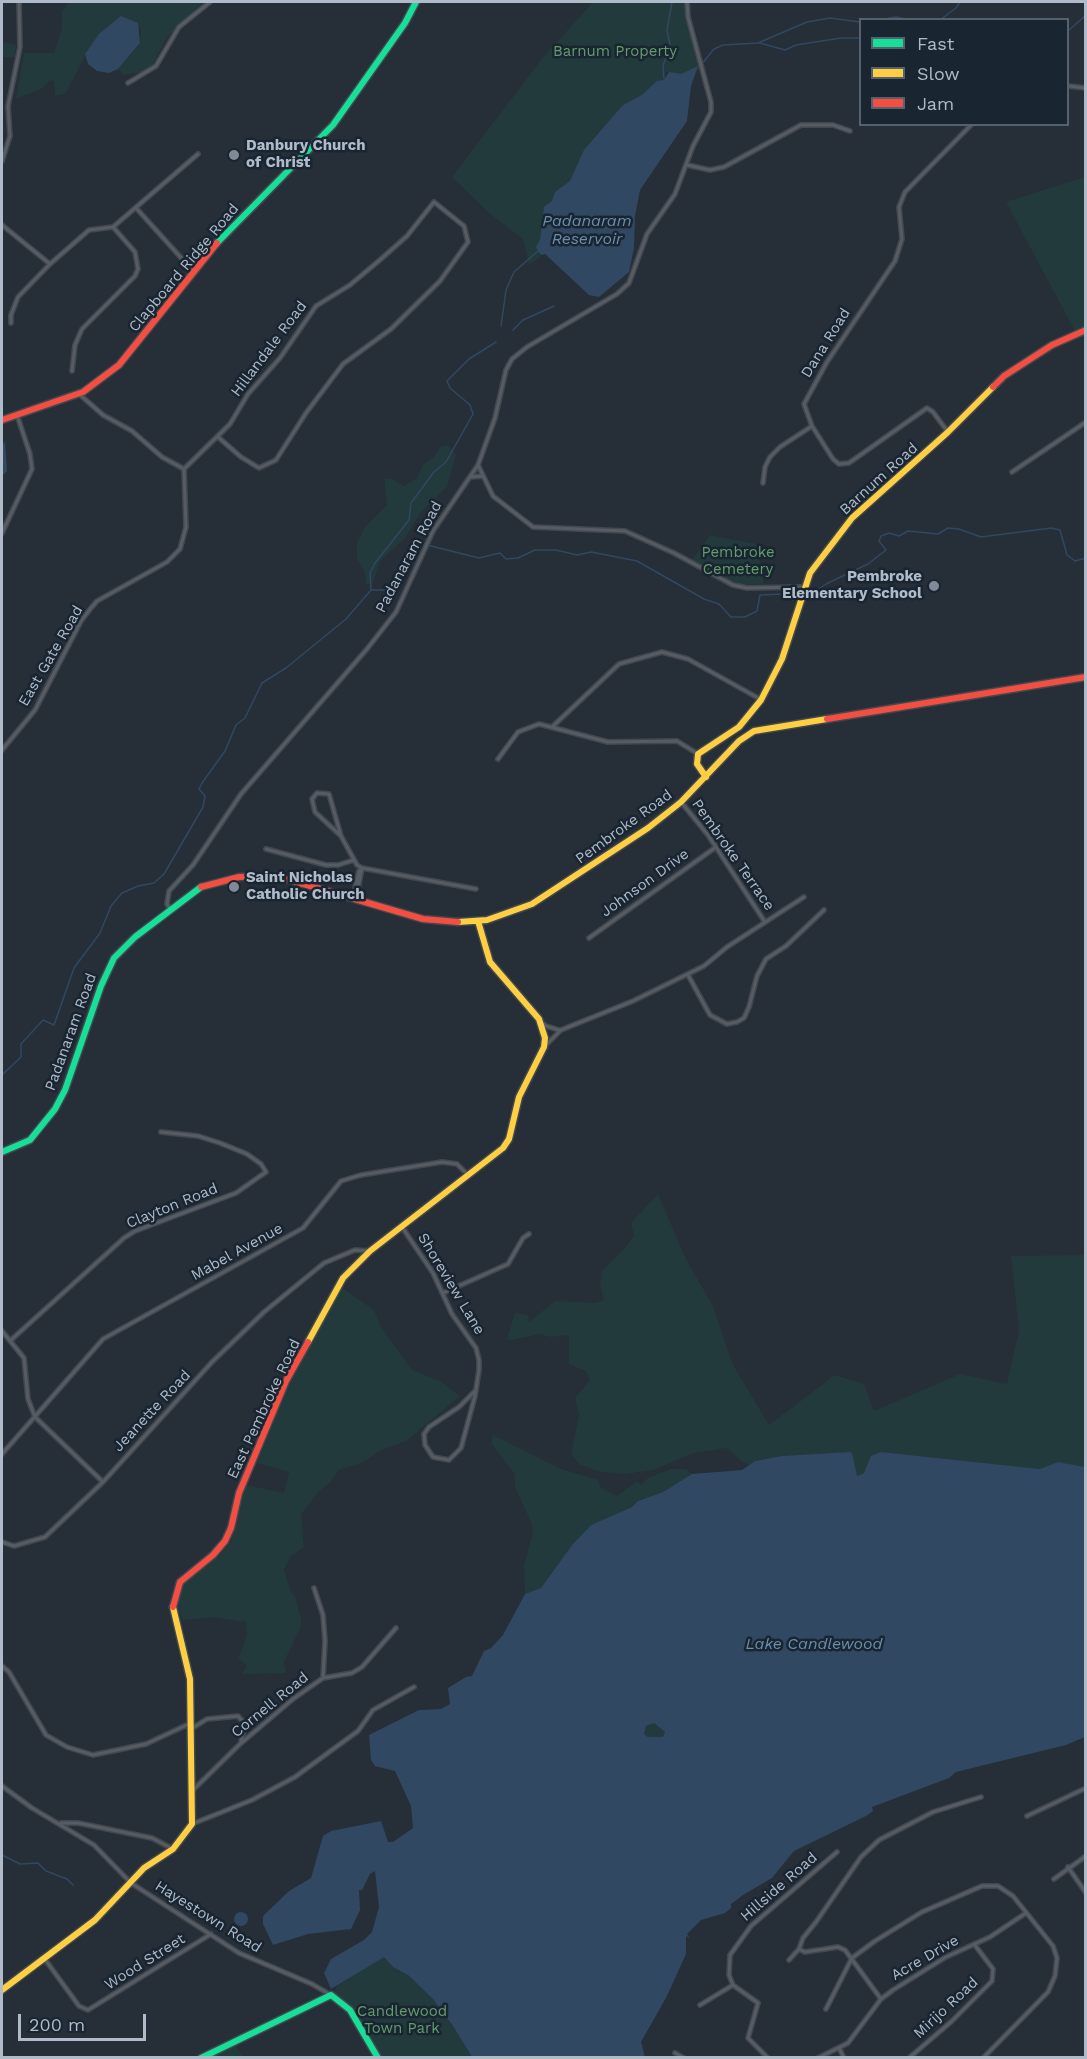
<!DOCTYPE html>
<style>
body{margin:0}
#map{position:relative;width:1087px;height:2059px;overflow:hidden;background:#262e37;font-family:"Work Sans",sans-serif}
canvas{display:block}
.frame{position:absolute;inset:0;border:3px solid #afbbc9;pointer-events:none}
.legend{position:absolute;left:859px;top:18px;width:210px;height:108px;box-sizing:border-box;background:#192531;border:2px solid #55616e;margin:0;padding:8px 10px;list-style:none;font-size:18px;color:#afbbc9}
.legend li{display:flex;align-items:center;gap:12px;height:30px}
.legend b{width:30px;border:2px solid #55616e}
.scale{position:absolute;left:18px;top:2014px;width:128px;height:27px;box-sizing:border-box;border:3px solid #afbbc9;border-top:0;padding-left:8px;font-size:18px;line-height:21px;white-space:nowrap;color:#afbbc9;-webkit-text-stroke:4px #192531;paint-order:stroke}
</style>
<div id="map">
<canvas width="1087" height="2059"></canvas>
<div class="frame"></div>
<ul class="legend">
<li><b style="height:8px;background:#16e098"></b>Fast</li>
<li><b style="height:8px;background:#ffcf43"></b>Slow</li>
<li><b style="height:8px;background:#f24e42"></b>Jam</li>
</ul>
<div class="scale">200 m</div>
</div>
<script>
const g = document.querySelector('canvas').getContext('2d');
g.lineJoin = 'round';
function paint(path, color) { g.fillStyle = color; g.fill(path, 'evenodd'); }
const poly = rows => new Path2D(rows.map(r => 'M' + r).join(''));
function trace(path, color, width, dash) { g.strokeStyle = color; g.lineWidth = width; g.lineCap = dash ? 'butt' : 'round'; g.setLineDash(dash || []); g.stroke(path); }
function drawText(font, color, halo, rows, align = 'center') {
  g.font = font + ' "Work Sans",sans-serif'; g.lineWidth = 5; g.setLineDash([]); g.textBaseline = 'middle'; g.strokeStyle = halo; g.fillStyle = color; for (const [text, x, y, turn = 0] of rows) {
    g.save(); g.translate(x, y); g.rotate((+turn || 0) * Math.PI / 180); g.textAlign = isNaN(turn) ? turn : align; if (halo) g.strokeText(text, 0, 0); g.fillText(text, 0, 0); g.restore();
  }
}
paint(poly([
 [69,2,204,2,167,37,153,64,144,72,123,75,118,69,140,44,141,27,90,47,65,94,55,96,54,80,49,81,41,89,16,99,24,53,54,53,62,28,62,11],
 [593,2,687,2,701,65,698,70,684,76,666,72,662,81,543,223,540,257,529,265,523,239,489,213,452,177,541,60],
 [2,42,16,45,15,57,2,57],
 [1085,177,1085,327,1075,331,1006,202],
 [448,445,456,455,447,487,421,512,405,538,380,561,373,583,366,585,365,572,357,559,357,543,365,527,387,505,384,478,392,479,404,486,417,478,423,465,435,456,440,447],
 [710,535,756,544,764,584,743,585,718,576,691,561],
 [658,1194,686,1259,713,1306,732,1363,769,1425,835,1375,864,1384,874,1411,960,1374,1007,1384,1019,1330,1011,1256,1085,1255,1085,1467,1074,1467,1065,1463,1040,1469,881,1452,864,1473,857,1476,849,1452,781,1456,755,1461,750,1465,741,1461,727,1448,693,1453,654,1470,624,1474,600,1472,579,1464,571,1454,579,1415,575,1398,590,1380,586,1371,569,1364,569,1335,551,1337,539,1334,512,1340,507,1339,508,1335,515,1313,528,1315,529,1322,555,1301,596,1303,604,1300,600,1285,602,1271,626,1247,634,1236,631,1223],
 [342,1288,374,1310,381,1327,412,1370,440,1381,460,1396,406,1441,382,1450,361,1463,339,1470,330,1483,319,1491,301,1515,304,1547,291,1556,284,1569,290,1590,295,1596,301,1619,301,1626,284,1662,286,1673,242,1674,247,1666,238,1658,247,1636,246,1622,212,1617,183,1620,178,1611,179,1598,185,1583,218,1557,231,1542,246,1485,284,1493,289,1472,257,1463,290,1383],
 [493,1435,561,1469,598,1480,601,1488,617,1496,637,1481,641,1485,648,1478,671,1469,686,1469,692,1474,663,1492,638,1501,632,1507,591,1525,572,1545,541,1588,525,1594,524,1566,533,1531,531,1522,515,1487,515,1475,491,1443],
 [654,1723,665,1732,663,1737,648,1737,644,1734,646,1726],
 [384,1956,393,1967,408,1975,433,1999,453,2026,472,2057,381,2057,358,2018,334,1992,337,1986],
 [236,2046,243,2057,211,2057]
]), '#233a3d');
paint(poly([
 [121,16,138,23,140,43,118,69,109,73,97,71,88,64,85,54,99,34],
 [698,66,691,86,687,121,640,190,635,216,634,248,629,272,599,297,589,295,545,254,541,255,538,251,536,247,540,240,544,207,552,201,555,192,570,181,584,150,623,105,642,95,657,81,664,80,669,72,681,74],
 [5,442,7,471,2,476,2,445],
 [849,1452,852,1453,857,1476,864,1473,871,1456,881,1452,1040,1469,1058,1462,1085,1467,1085,1737,1066,1745,956,1772,949,1778,872,1807,873,1811,866,1816,794,1851,772,1878,743,1895,731,1904,731,1908,725,1913,701,1920,687,1934,690,1938,686,1936,686,1954,667,1996,641,2042,645,2057,472,2057,453,2026,433,1999,408,1975,393,1967,384,1957,331,1989,324,1973,331,1959,364,1940,372,1932,379,1907,375,1871,370,1874,362,1890,359,1890,360,1910,351,1929,308,1934,273,1945,263,1924,263,1916,289,1891,311,1878,323,1836,331,1831,381,1821,388,1842,393,1842,413,1828,411,1806,395,1771,375,1766,371,1760,369,1735,419,1710,441,1709,450,1704,448,1688,466,1677,472,1676,484,1651,491,1648,503,1635,525,1594,541,1588,572,1545,591,1525,632,1507,638,1501,663,1492,692,1474,742,1470,755,1461,781,1456],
 [654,1723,665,1732,663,1737,648,1737,644,1734,646,1726],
 '234 1919a7 7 0 1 1 14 0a7 7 0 1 1-14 0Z'
]), '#314862');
trace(poly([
 [879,20,896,17,910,20],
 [940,20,956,8,960,2],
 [1068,31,1086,15],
 [760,43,785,50,796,45,841,38,860,38],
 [701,65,714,49,723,45,758,43,807,22,830,18,860,22],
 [664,79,663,66,670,45,667,30,672,2],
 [501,326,506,290,514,272,538,251],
 [513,330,523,320,554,306],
 [372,590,389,590,409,550,419,543,479,558,500,553,506,559,518,558,535,550,556,550,577,555,591,552,637,561,704,599,719,604,731,617,745,617,757,611,760,595,783,594,793,600],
 [805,599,826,584,868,564,886,550,879,541,881,536,889,533,899,536,908,531,938,534,948,528,959,529,981,537,1051,528,1060,530,1067,555,1075,561,1086,558],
 [2,1084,2,1075,21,1057,21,1044,43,1020,54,1025,74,968,100,933,111,906,122,893,138,886,154,883,164,874,203,807,205,796,199,789,202,783,225,751,236,725,245,718,262,683,286,668,346,619,371,590,370,573,375,563,409,520,411,503,434,472,446,462,473,414,470,405,450,388,447,381,469,359,496,342],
 [2,1855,20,1864,38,1863,46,1871,67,1879,73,1885]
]), '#314862', 1.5);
const street = poly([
 [128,83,156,66,179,27,210,2],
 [1068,86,1086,88],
 [2,161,10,136,8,106,20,47,19,2],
 [687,165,710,170,724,167,801,125,833,125,850,131],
 [137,209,194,272],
 [2,225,50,264],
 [113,227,198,154],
 [11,323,11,315,18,297,50,264,89,230,113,227,135,252,138,269,135,276,82,329,75,345,72,371],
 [79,394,103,415,132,431,162,457,184,469],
 [948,432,933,412,927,408,849,463,839,464,833,459,812,426,804,404,827,362,895,261,902,239,899,207,905,192,972,124],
 [478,465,493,496,533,527,625,531,674,553,733,585,747,588,804,587],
 [184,469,230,424,248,394,280,358,316,306,350,285,381,259,407,236,434,202,464,226,468,242,440,281,391,329,343,364,306,413,276,460,259,468,241,457,218,437],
 [1012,472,1086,422],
 [470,477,482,476],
 [763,483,765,467,770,457,780,447,812,426],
 [2,533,32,469,30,454,17,415],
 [552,727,619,664,662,652,688,659,760,699],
 [2,750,35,710,81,621,91,608,97,601,167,562,180,549,186,527,184,469],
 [498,759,518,732,539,724,608,742,677,741,698,754],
 [681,802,708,835,765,922],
 [341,836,315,812,312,799,317,793,329,794,341,836,357,865,362,868,476,889],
 [266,849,326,865,338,865,354,860],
 [353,897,359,871,362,868],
 [353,898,357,894,362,868],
 [170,909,167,904,169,891,193,865,241,794,367,649,396,612,433,531,478,465,495,418,506,370,512,359,527,347,617,294,629,283,647,234,675,194,693,146,711,112,711,102,688,17,687,2],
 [589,938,716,847],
 [688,975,710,1015,727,1024,737,1022,744,1018,749,1007,757,976,766,959,786,946,824,910],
 [541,1022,546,1026,559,1030],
 [545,1046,561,1030,633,1001,704,966,727,947,804,897],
 [402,1227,433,1273,452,1314,476,1348,479,1360,479,1370,475,1396,461,1448,449,1460,433,1457,425,1445,424,1434,429,1427,459,1407,476,1390],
 [443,1293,508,1264,523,1238,529,1234],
 [2,1331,24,1358,28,1399,35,1417,103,1482],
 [11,1340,124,1238,135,1231,236,1193,266,1172,261,1164,247,1154,220,1143,198,1136,161,1132],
 [2,1454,103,1339,303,1228,341,1181,361,1175,442,1162,457,1164,468,1175],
 [2,1542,14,1546,45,1537,103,1482,212,1362,264,1312,324,1263,355,1250,370,1251],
 [314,1588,323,1615,325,1641,323,1678],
 [2,1666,9,1672,46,1735,67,1747,93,1755,146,1744,191,1723],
 [191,1729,207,1719,238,1716,245,1724,241,1742],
 [2,1786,32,1808,94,1845,131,1883,239,1953,312,1984,331,1995],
 [193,1790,240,1744,293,1699,323,1678,352,1673,362,1667,396,1628],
 [1027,1816,1086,1788],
 [61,1823,78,1823,152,1838,173,1849],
 [192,1824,252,1800,295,1777,358,1731,373,1710,414,1687],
 [1068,1867,1086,1893],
 [1054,1879,1086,1856],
 [799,1949,805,1952,838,1947,845,1950,881,1999],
 [44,1958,79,2006,88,2010,211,1934],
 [789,1960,799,1949,803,1938,816,1922,861,1857,879,1840,933,1812,981,1797],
 [700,2005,733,1985],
 [826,2009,852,1958,875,1941,922,1912,982,1886,998,1886,1013,1896,1053,1946,1057,1958,1055,1976,1048,1992,983,2058],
 [839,2048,844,2058],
 [675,2053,684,2058],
 [768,2058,748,2038,758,2003,733,1985,729,1975,730,1955,751,1926,837,1852],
 [818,2058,848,2043,881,1999,893,1990,946,1957,990,1937,1026,1913],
 [909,2058,952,2021,992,1981,993,1969,974,1944]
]);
const fast = poly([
 [217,243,333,125,405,23,416,2],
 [2,1152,30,1140,55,1109,65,1090,101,986,114,958,135,937,201,887],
 [201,2058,331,1995,350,2010,378,2058]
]);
const slow = poly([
 [706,777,697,764,698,754,739,727,761,700,782,659,810,573,852,518,948,432,993,387],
 [458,922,487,920,532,904,648,828,681,802,739,741,754,731,827,719],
 [308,1342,343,1278,370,1251,503,1148,509,1139,519,1097,544,1047,545,1038,539,1019,490,962,478,921],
 [2,1990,95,1920,144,1868,173,1849,192,1824,190,1679,173,1607]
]);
const jam = poly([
 [993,387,1004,376,1052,345,1086,330],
 [2,420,83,392,119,365,217,243],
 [827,719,1086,677],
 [201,887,239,877,276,876,423,919,458,922],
 [173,1607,180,1582,213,1555,225,1541,231,1528,239,1493,286,1381,308,1342]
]);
trace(street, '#43484f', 6);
trace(fast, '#43484f', 9);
trace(slow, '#43484f', 9);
trace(jam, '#43484f', 9);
trace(street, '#565c64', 3);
trace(fast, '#16e098', 6);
trace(slow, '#ffcf43', 6);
trace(jam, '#f24e42', 6);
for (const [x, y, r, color] of [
 [234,155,6,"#7f8a96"],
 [934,586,6,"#7f8a96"],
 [234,887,6,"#7f8a96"]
]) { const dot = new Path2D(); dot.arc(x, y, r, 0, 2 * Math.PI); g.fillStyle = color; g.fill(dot); trace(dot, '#192531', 2); }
drawText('15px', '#649c6d', '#192531', [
 ["Barnum Property",615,52],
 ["Pembroke",738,553],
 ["Cemetery",738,570],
 ["Candlewood",402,2012],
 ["Town Park",402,2029]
]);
drawText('bold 15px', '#afbbc9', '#192531', [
 ["Danbury Church",246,146],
 ["of Christ",246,163],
 ["Pembroke",922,577,"right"],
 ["Elementary School",922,594,"right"],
 ["Saint Nicholas",246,878],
 ["Catholic Church",246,895]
], 'left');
drawText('15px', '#afbbc9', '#192531', [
 ["Clapboard Ridge Road",184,268,-50],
 ["Dana Road",826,343,-58],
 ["Hillandale Road",269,349,-53],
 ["Barnum Road",879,479,-42],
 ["Padanaram Road",409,557,-62],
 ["East Gate Road",51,656,-60],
 ["Pembroke Road",624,827,-36],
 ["Pembroke Terrace",733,855,55],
 ["Johnson Drive",645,883,-36],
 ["Padanaram Road",71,1032,-70],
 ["Clayton Road",172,1206,-22],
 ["Mabel Avenue",237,1252,-29],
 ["Shoreview Lane",451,1284,59],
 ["East Pembroke Road",264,1409,-65],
 ["Jeanette Road",152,1411,-47],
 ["Cornell Road",270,1705,-39],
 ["Hillside Road",779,1887,-41],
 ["Hayestown Road",208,1917,32],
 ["Acre Drive",925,1958,-30],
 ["Wood Street",145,1962,-32],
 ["Mirijo Road",946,2008,-43]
]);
drawText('italic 16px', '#6c8eaf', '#192531', [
 ["Padanaram",587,221],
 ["Reservoir",587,239],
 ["Lake Candlewood",814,1644]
]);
</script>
